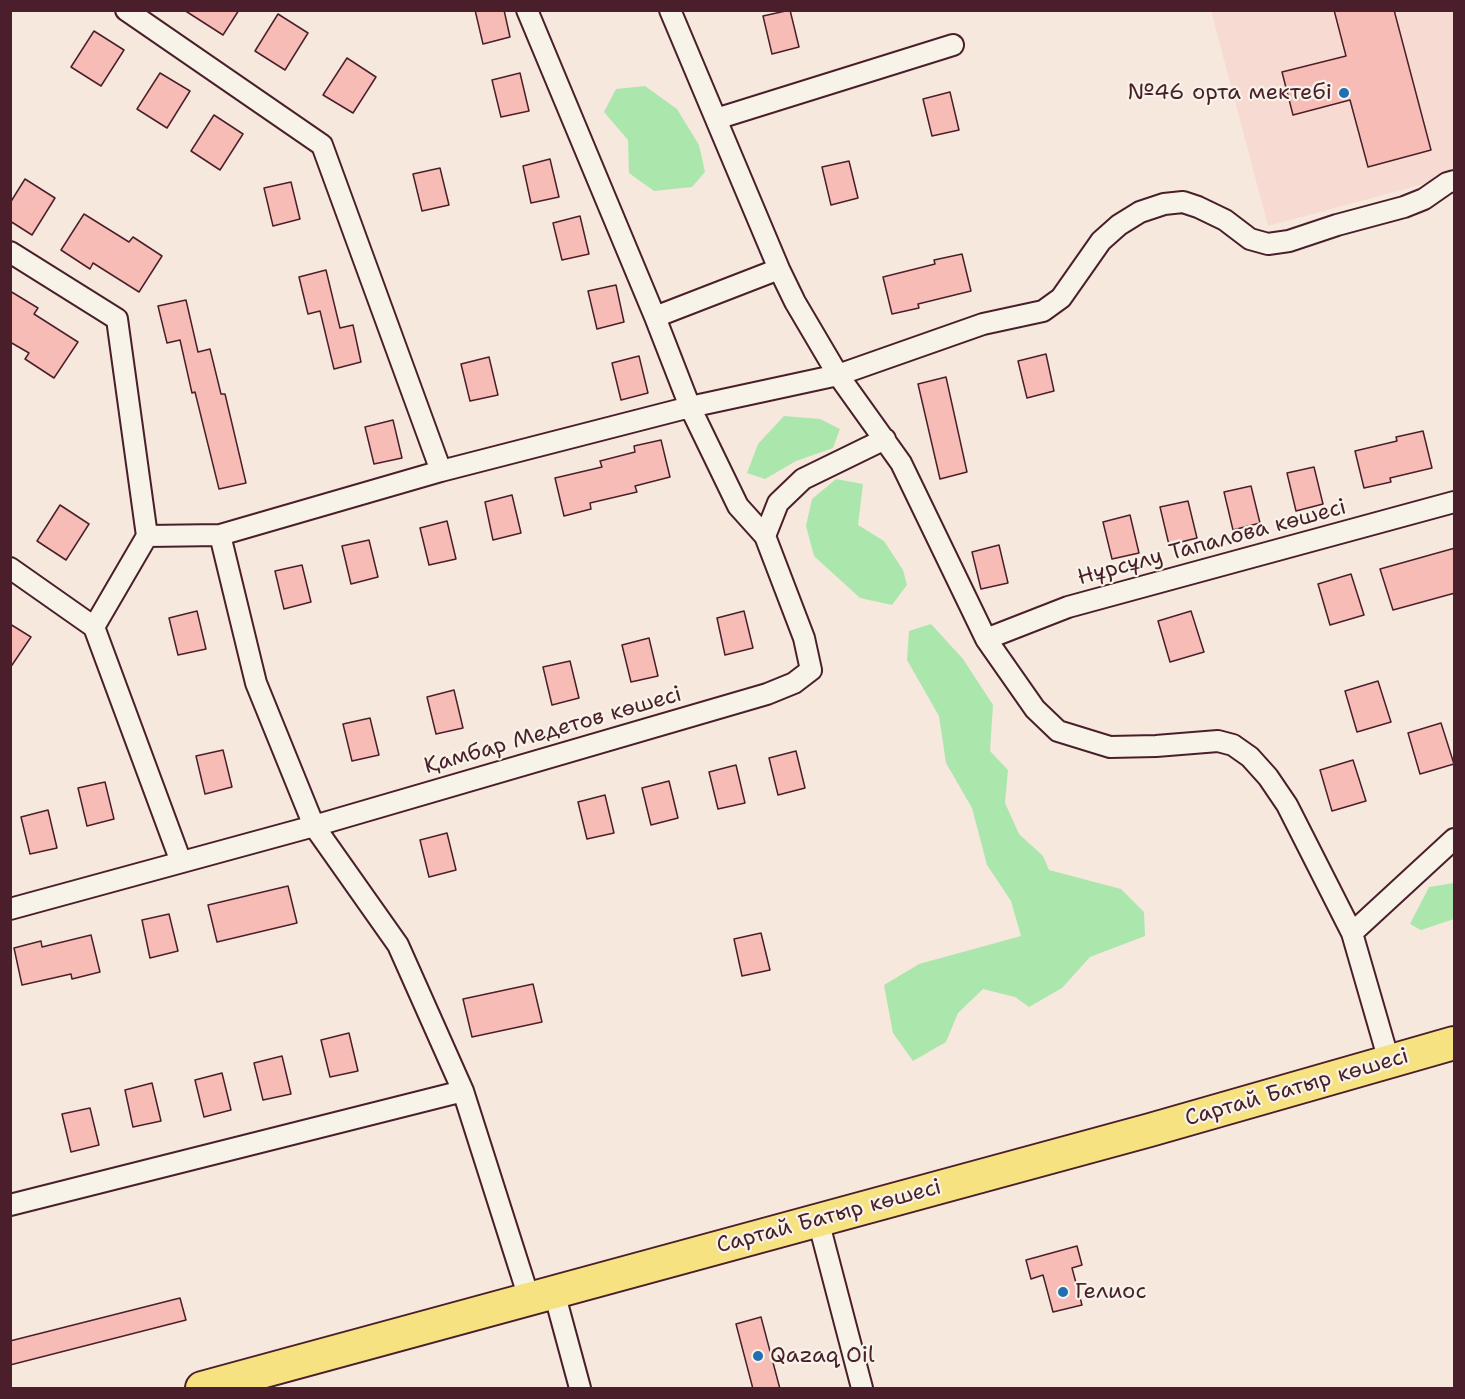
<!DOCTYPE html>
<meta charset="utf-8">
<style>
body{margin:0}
#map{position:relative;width:1465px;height:1399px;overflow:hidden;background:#f7e8de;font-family:"Shantell Sans",sans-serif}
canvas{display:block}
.frame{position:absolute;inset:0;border:12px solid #4a1f2b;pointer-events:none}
</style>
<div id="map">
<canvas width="1465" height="1399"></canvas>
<div class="frame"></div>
</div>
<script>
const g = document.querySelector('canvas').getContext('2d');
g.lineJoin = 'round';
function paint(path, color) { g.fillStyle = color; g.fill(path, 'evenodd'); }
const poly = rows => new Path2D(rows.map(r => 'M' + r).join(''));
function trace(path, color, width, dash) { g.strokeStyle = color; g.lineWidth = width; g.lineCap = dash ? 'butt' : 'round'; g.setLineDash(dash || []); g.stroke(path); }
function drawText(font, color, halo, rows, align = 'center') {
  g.font = font + ' "Shantell Sans",sans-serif'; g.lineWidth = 4.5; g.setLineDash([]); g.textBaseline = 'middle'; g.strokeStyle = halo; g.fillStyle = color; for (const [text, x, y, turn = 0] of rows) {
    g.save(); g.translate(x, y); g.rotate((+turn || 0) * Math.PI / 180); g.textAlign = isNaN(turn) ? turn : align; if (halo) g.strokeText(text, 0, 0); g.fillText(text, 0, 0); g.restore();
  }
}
paint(poly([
 [1211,11,1454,11,1454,176,1268,226]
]), '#f7dbd2');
paint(poly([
 [645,86,677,109,699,145,705,172,692,187,654,191,629,173,628,140,604,112,616,89],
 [784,416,820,419,840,429,833,448,796,461,765,479,747,473,758,444],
 [836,479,863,484,858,525,884,541,903,570,907,585,892,605,860,598,814,556,806,526,812,499],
 [931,624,963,659,993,705,990,751,1008,770,1005,803,1019,834,1043,856,1049,870,1121,889,1144,912,1145,936,1090,957,1062,988,1029,1007,1015,997,983,989,958,1013,946,1042,913,1061,893,1033,884,985,919,964,1021,936,1011,901,987,865,972,808,946,763,939,716,907,660,909,631],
 [1454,883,1454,919,1421,930,1410,924,1429,887]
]), '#abe6ac');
const building = poly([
 [184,10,239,10,223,35,184,10],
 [475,10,504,10,510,37,483,44,475,10],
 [790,10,799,47,772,54,763,16,790,10],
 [1334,10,1394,10,1431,150,1368,167,1350,100,1293,115,1282,72,1346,56,1334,10],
 [278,14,308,33,285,70,255,51,278,14],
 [94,31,124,50,101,86,71,67,94,31],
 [347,58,376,77,353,113,323,95,347,58],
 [160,73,190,91,167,128,137,109,160,73],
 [520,73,529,111,501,117,492,80,520,73],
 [950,92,959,130,932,136,923,99,950,92],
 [214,115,243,134,220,170,191,151,214,115],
 [550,159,559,197,531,203,523,166,550,159],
 [849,161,858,198,831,205,822,167,849,161],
 [440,168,449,205,422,211,413,174,440,168],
 [25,179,55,198,32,235,10,221,10,203,25,179],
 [291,182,300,219,273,226,264,188,291,182],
 [84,214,129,242,133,237,162,256,139,292,93,263,90,269,61,250,84,214],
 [580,216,589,254,562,260,553,223,580,216],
 [962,254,971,291,918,304,919,308,892,314,883,277,935,264,934,260,962,254],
 [326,270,340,328,353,325,361,362,334,369,320,311,308,314,299,277,326,270],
 [616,285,624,322,597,329,588,291,616,285],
 [10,291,38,308,34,314,78,342,54,378,25,359,29,353,10,342,10,291],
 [186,300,198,352,210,349,221,394,225,394,246,483,219,489,195,392,192,393,180,340,167,343,158,306,186,300],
 [1046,354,1054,391,1027,398,1018,361,1046,354],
 [639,356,648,393,621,400,612,363,639,356],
 [489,357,498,395,470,401,461,364,489,357],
 [946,377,967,472,940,479,918,384,946,377],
 [393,420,402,458,374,464,365,427,393,420],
 [1423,431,1432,468,1390,478,1391,482,1364,488,1355,451,1397,441,1396,437,1423,431],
 [661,440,670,477,635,486,637,492,590,503,591,509,564,516,555,478,602,467,600,461,635,452,634,446,661,440],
 [1314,467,1323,504,1296,511,1287,473,1314,467],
 [1251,486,1260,523,1233,530,1224,492,1251,486],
 [512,495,521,533,493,540,485,502,512,495],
 [1188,501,1197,538,1169,545,1160,507,1188,501],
 [60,505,89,524,66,560,37,541,60,505],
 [1130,515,1139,553,1112,559,1103,522,1130,515],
 [447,521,456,559,429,565,420,528,447,521],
 [369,540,378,577,351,584,342,546,369,540],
 [999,545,1008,583,981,589,972,552,999,545],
 [1455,548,1455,593,1393,610,1380,569,1455,548],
 [302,565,311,602,284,609,275,571,302,565],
 [1351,574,1364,615,1330,625,1318,584,1351,574],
 [197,611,206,649,178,655,169,618,197,611],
 [744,611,753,648,725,655,717,618,744,611],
 [1191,611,1204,652,1170,662,1158,621,1191,611],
 [10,624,31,637,10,668,10,624],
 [649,638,658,676,631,682,622,645,649,638],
 [570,661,579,698,552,705,543,667,570,661],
 [1378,681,1391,722,1357,732,1345,691,1378,681],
 [454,690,463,728,436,734,427,697,454,690],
 [370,718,379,755,352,761,343,724,370,718],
 [1441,723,1454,764,1420,774,1408,733,1441,723],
 [223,750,232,787,205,794,196,756,223,750],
 [796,751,805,788,778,795,769,758,796,751],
 [1353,760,1366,801,1332,811,1320,770,1353,760],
 [736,765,745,803,718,809,709,772,736,765],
 [669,781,678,818,651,825,642,788,669,781],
 [105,782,114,819,87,826,78,788,105,782],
 [605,795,614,833,587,839,578,802,605,795],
 [48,810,57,848,30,854,21,817,48,810],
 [447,833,456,870,429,877,420,840,447,833],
 [288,886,297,923,217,942,208,905,288,886],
 [169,914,178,951,150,958,142,920,169,914],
 [761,933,770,970,742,976,734,939,761,933],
 [91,935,100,972,72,979,71,974,22,985,14,948,41,941,42,947,91,935],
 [533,984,542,1022,472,1037,463,999,533,984],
 [349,1033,358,1071,330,1077,321,1040,349,1033],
 [282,1056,291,1094,263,1100,254,1063,282,1056],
 [222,1073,231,1110,204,1117,195,1080,222,1073],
 [152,1083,161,1121,133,1127,125,1090,152,1083],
 [90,1108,99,1145,71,1152,62,1114,90,1108],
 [1077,1246,1082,1265,1072,1268,1082,1305,1053,1312,1043,1275,1031,1279,1026,1260,1077,1246],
 [180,1298,186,1320,10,1365,10,1341,180,1298],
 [761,1317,780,1389,753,1389,736,1324,761,1317]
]);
paint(building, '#f7bcb5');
trace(building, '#4a1f2b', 1.5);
const minor = poly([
 [126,10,322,145,441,471,220,535,256,683,314,826,398,945,463,1091,529,1298],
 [670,10,779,269,795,302,838,375,901,463,986,639,1035,709,1058,731,1110,747,1156,746,1218,741,1233,745,1250,757,1268,777,1287,805,1352,933,1389,1061],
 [716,119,953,45],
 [10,252,117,319,147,536,94,627,181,862],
 [655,317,779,269],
 [441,471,690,407,655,317,527,10],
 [147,536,220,535],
 [765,536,738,506,690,407,838,375,983,324,1043,311,1061,298,1101,241,1119,225,1140,212,1164,204,1183,202,1198,207,1225,220,1250,239,1268,244,1289,241,1337,225,1404,207,1424,199,1447,183,1454,181],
 [10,568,94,627],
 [986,639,1068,607,1454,502],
 [10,909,314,826,767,694,794,683,811,670,804,638,765,536,778,503,803,479,885,439],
 [1352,933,1454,839],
 [10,1205,463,1091],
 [818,1220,862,1388],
 [554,1292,580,1388]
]);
const trunk = poly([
 [202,1388,1150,1130,1454,1043]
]);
trace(minor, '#4a1f2b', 24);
trace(trunk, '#4a1f2b', 36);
trace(minor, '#f7f3e8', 20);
trace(trunk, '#f7e281', 32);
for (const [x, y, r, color] of [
 [1344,93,6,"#1f6fb2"],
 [1063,1292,6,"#1f6fb2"],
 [758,1356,6,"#1f6fb2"]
]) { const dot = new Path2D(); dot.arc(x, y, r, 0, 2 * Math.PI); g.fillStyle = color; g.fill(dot); trace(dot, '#f7f3e8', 2); }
drawText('22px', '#4a1f2b', '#f7f3e8', [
 ["№46 орта мектебі",1332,93,"right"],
 ["Гелиос",1075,1292],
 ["Qazaq Oil",770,1356]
], 'left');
drawText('22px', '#4a1f2b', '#f7f3e8', [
 ["Нұрсұлу Тапалова көшесі",1212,543,-15],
 ["Қамбар Медетов көшесі",553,731,-16],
 ["Сартай Батыр көшесі",1297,1088,-16],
 ["Сартай Батыр көшесі",829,1217,-15]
]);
</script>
